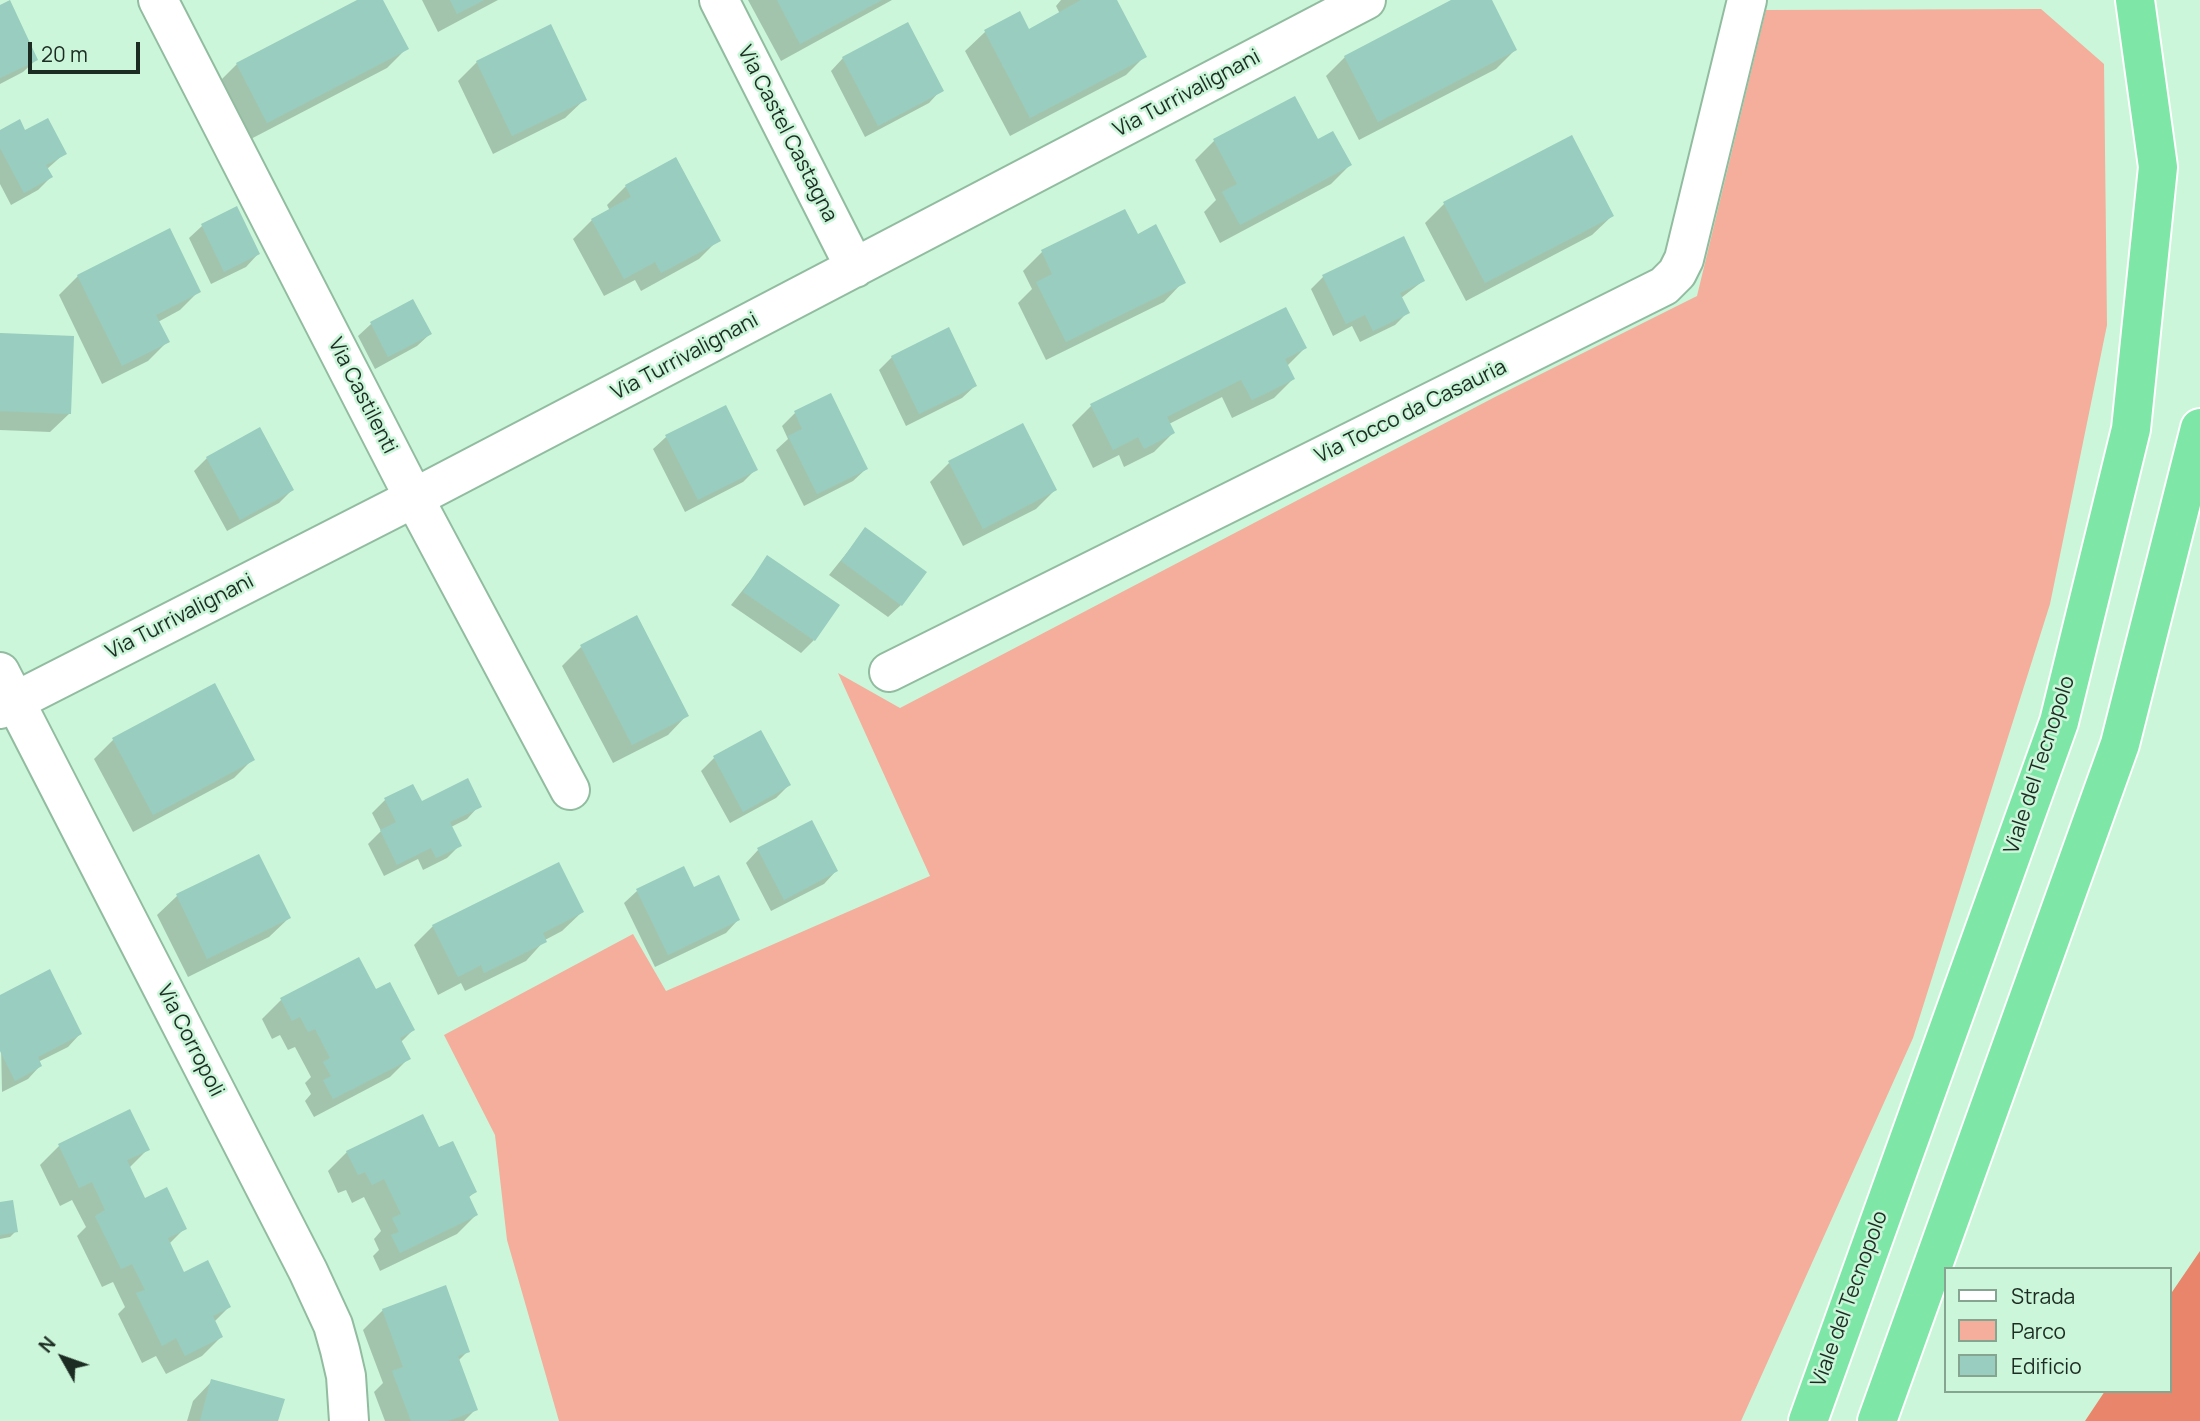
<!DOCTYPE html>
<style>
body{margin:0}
#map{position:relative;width:2200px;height:1421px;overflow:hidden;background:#cbf6d9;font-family:Manrope,sans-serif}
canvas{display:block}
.legend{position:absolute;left:1944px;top:1267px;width:228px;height:126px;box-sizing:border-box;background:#cbf6d9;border:2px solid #85a590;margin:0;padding:9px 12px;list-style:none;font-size:21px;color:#1c2c22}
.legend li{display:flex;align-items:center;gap:14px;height:35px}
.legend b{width:35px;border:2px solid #85a590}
.north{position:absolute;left:28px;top:1323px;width:70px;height:70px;-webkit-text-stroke:5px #cbf6d9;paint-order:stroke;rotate:310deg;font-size:19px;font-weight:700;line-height:28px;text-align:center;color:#1c2c22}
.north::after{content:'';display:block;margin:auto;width:24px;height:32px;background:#1c2c22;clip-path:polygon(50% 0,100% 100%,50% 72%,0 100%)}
.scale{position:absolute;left:28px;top:42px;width:112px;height:32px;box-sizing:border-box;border:4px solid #1c2c22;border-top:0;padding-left:9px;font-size:21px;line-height:24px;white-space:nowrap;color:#1c2c22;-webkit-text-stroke:5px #cbf6d9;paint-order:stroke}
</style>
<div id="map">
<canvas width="2200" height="1421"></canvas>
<ul class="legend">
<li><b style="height:9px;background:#fff"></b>Strada</li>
<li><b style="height:19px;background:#f4ae9b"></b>Parco</li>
<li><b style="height:19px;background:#98cdbf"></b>Edificio</li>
</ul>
<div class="north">N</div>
<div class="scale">20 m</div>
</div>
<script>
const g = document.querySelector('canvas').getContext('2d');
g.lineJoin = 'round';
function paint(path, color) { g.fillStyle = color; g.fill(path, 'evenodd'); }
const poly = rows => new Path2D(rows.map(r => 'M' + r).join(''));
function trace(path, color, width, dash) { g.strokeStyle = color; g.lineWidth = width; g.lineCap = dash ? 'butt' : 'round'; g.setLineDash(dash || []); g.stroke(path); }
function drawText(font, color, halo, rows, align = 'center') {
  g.font = font + ' Manrope,sans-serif'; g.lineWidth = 5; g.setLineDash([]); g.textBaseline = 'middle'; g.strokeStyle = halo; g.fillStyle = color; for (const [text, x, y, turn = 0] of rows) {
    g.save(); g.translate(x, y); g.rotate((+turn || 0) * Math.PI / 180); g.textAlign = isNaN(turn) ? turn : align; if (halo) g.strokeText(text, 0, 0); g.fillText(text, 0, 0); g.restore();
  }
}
paint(poly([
 [2041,9,2104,64,2107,325,2050,604,1913,1038,1741,1421,559,1421,507,1240,495,1135,444,1035,633,934,666,991,930,876,838,673,900,708,1495,397,1697,296,1766,10]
]), '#f4ae9b');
paint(poly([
 [2200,1251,2200,1421,2085,1421,2105,1391,2170,1391,2170,1295]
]), '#e9856a');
paint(poly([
 [361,0,381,0,406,49,387,68,247,141,218,83,237,64],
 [422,0,498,0,438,32],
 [748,0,892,0,781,61],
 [1061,0,1115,0,1145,56,1126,75,1010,136,965,51,985,32,1019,14,1028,31,1060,14,1056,6],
 [1455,0,1490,0,1515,50,1496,69,1359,140,1326,76,1345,57],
 [0,6,36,60,23,72,0,84],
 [843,58,941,90,929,103,865,137,831,71],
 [477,62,585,99,565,118,493,154,458,81],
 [1294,98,1317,141,1350,165,1331,184,1220,243,1204,212,1216,200,1195,160,1214,141],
 [0,132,24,132,65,153,47,169,51,177,38,190,11,205,0,184],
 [626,186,718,240,699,259,641,291,635,280,604,296,573,239,592,220,610,211,607,205],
 [1444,204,1612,216,1592,235,1466,301,1425,223],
 [236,209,258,254,246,267,211,284,189,238,202,226],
 [1125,211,1137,236,1183,282,1164,302,1046,360,1018,303,1032,289,1023,271,1042,252],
 [78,276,199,291,180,310,158,322,167,342,148,361,102,384,59,295],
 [1323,277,1423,281,1401,298,1408,312,1395,325,1360,342,1352,326,1333,336,1311,289],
 [371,324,430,334,417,346,375,369,358,336],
 [0,335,70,413,50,432,0,430],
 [1305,348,1287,366,1293,379,1274,398,1232,418,1222,397,1169,424,1173,433,1154,452,1124,467,1119,455,1093,468,1072,425,1091,406],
 [892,357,975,386,962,398,906,426,879,370],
 [830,395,866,469,853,481,804,506,776,450,788,439,782,426,795,413],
 [259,430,292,490,279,503,227,531,194,471,207,458],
 [666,437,756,469,743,482,685,512,653,449],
 [949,463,1055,490,1036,509,963,546,930,482],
 [866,529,901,605,888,617,829,575],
 [768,558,814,640,801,653,731,605],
 [581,647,687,715,668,735,613,763,562,666],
 [113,740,253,759,234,778,133,832,94,759],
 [714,758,789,785,776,798,730,823,701,771],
 [385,800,421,803,479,806,467,819,451,827,460,845,447,858,423,870,418,859,384,876,368,844,381,831,372,813],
 [758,850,836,871,824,884,771,911,746,863],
 [259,856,289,918,269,937,188,977,157,915,177,896],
 [637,891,738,920,726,933,655,967,624,903],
 [582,912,562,931,545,940,526,961,465,991,461,983,438,995,414,945,433,926],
 [375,992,413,1030,401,1042,409,1058,390,1077,314,1117,305,1101,311,1094,305,1083,311,1077,295,1047,288,1050,280,1035,272,1039,262,1019,281,1000],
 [0,996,80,1034,68,1047,38,1062,40,1066,28,1079,2,1092],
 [59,1146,148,1149,129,1168,144,1200,185,1228,169,1244,184,1274,229,1307,214,1322,221,1337,202,1356,166,1374,156,1356,142,1363,118,1314,125,1307,113,1282,102,1287,77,1236,86,1227,72,1200,60,1206,40,1165],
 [438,1150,475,1192,468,1198,476,1215,457,1234,380,1271,373,1256,379,1250,374,1239,381,1231,364,1197,352,1203,346,1190,338,1193,328,1171,347,1152],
 [0,1204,16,1231,10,1237,0,1239],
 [383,1310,468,1351,458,1361,476,1409,464,1421,385,1421,374,1392,383,1383,363,1330],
 [212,1381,277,1421,187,1421,193,1401]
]), '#0003');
paint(poly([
 [10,0,38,60,0,78,0,5],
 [357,0,383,0,409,49,267,123,236,63],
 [450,0,484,0,457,14],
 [777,0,882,0,800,44],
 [1081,0,1117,0,1147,57,1030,118,984,30,1020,11,1029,29],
 [1451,0,1492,0,1517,50,1378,122,1344,56],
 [908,22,944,91,878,126,842,57],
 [551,24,587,100,512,136,476,61],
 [1295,96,1318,139,1333,131,1352,165,1240,225,1222,192,1237,184,1213,139],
 [48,118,67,154,46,165,53,177,24,193,0,148,0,130,20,119,25,130],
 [1572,135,1614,216,1485,283,1443,202],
 [676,157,721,241,661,273,655,262,624,279,591,219,631,197,625,185],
 [237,206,260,254,224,272,201,224],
 [1125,209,1138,234,1156,224,1186,283,1066,342,1036,282,1052,274,1041,250],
 [170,228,201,292,156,315,170,342,122,366,77,275],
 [1404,236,1425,281,1400,293,1410,313,1373,331,1365,315,1346,324,1322,275],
 [413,299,432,334,388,357,370,322],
 [1286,307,1307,348,1285,359,1295,379,1252,400,1241,380,1167,417,1175,433,1144,449,1138,437,1113,450,1090,404],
 [949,327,977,386,919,414,891,356],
 [0,333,74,336,71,414,0,411],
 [831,393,868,469,817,494,788,436,802,429,794,411],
 [726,405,758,470,698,500,665,435],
 [1023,423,1057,490,983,529,948,461],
 [260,427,294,490,240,520,206,457],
 [865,527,927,572,902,606,841,561],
 [767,555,840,605,815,641,743,592],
 [637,615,689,716,632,745,580,645],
 [215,683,255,760,153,815,112,738],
 [761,730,791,785,743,812,713,756],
 [468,778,482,807,450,822,462,846,436,858,431,848,397,865,380,830,396,822,384,798,413,784,422,801],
 [812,820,838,871,784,900,757,848],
 [259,854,291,918,207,959,176,894],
 [559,862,584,912,543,933,547,942,484,973,481,965,458,977,432,925],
 [684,866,694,887,719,875,740,920,668,955,636,889],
 [359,957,376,989,390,982,415,1030,400,1038,411,1059,333,1099,323,1080,331,1076,323,1062,330,1058,315,1029,308,1032,300,1017,292,1021,280,998],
 [50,969,82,1034,38,1057,42,1066,15,1081,0,1051,0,995],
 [130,1109,150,1150,127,1160,145,1198,167,1187,187,1229,168,1238,184,1272,208,1260,231,1307,213,1316,223,1337,185,1356,176,1338,162,1346,136,1293,145,1290,132,1264,121,1269,95,1216,105,1210,92,1182,79,1188,58,1144],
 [423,1114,439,1147,453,1141,477,1192,469,1196,478,1215,400,1253,391,1235,399,1232,392,1218,401,1214,384,1179,372,1185,365,1172,358,1175,346,1151],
 [13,1200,18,1232,0,1235,0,1202],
 [446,1285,470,1352,458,1356,478,1410,448,1421,411,1421,392,1371,403,1367,382,1309],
 [211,1379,285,1399,278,1421,200,1421]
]), '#98cdbf');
const minor = poly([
 [158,0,414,498,570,790],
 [719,0,855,268],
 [0,672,308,1271,333,1325,340,1350,346,1376,349,1421],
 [889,672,1664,286,1677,273,1684,259,1747,0],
 [0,709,414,498,1366,0]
]);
const highway = poly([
 [1808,1421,2059,722,2131,429,2158,167,2135,0],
 [1877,1421,2120,744,2200,428]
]);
trace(minor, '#92bca0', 42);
trace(highway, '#fff', 42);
trace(minor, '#fff', 38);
trace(highway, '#7ee7a8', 38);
drawText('21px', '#1c2c22', '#cbf6d9', [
 ["Via Turrivalignani",1187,94,-28],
 ["Via Castel Castagna",787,134,63],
 ["Via Turrivalignani",685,357,-28],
 ["Via Castilenti",362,396,63],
 ["Via Tocco da Casauria",1411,412,-26],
 ["Via Turrivalignani",180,617,-27],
 ["Viale del Tecnopolo",2040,765,-72],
 ["Via Corropoli",190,1041,63],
 ["Viale del Tecnopolo",1850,1299,-70]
]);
</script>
